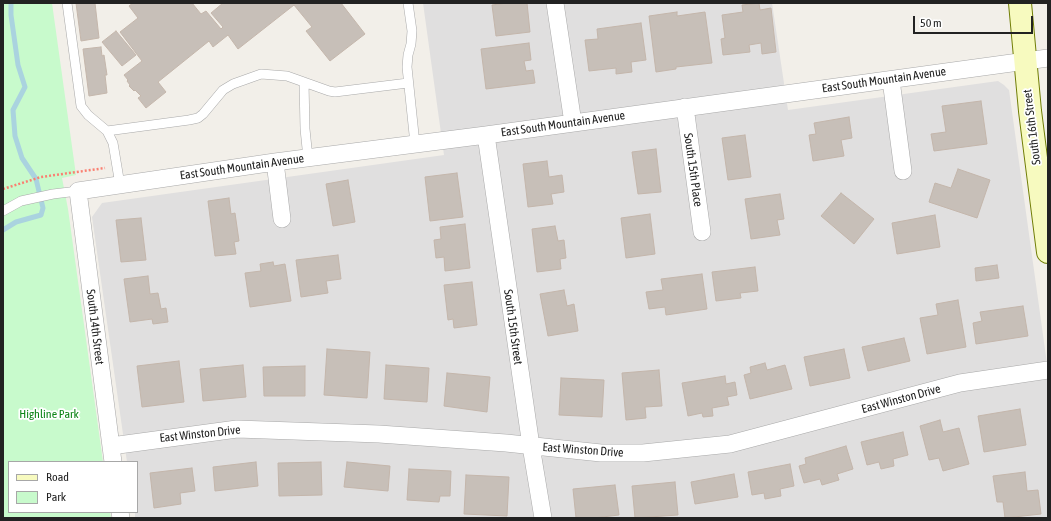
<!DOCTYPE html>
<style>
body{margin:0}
#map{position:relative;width:1051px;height:521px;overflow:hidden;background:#f2efe9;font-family:"Asap Condensed",sans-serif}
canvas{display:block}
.frame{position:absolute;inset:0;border:4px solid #222;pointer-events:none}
.legend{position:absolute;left:8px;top:461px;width:130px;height:52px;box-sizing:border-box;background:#fff;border:1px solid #a7a7a7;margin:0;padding:5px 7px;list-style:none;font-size:12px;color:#222}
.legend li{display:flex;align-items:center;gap:8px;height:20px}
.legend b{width:20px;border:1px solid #a7a7a7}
.scale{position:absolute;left:913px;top:16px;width:120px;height:18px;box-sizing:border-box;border:2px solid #222;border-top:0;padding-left:5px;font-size:12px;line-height:14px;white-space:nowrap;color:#222;-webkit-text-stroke:3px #fff;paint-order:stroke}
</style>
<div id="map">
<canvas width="1051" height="521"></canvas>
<div class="frame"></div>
<ul class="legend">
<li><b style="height:5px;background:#f7fabf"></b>Road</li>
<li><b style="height:11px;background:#c8facc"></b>Park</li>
</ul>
<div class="scale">50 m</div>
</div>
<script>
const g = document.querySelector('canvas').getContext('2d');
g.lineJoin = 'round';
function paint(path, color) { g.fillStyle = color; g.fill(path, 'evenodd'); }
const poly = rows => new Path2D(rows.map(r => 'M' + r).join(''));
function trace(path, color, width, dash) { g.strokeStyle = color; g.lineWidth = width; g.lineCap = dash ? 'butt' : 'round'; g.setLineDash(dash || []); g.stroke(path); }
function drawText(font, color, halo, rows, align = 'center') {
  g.font = font + ' "Asap Condensed",sans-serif'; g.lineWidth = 3.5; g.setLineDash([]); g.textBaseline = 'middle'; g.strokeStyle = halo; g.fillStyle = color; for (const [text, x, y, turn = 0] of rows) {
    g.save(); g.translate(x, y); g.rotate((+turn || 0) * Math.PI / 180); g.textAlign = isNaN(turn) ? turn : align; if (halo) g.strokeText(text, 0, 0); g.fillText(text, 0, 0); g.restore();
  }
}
paint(poly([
 [423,3,772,3,788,110,998,81,1004,85,1009,90,1048,371,1048,518,135,518,135,512,137,512,137,462,127,462,92,217,102,203,444,155]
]), '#e0dfdf');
paint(poly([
 [3,3,52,3,76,175,62,178,68,209,103,462,9,462,9,512,110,512,111,518,3,518]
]), '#c8facc');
trace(poly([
 [3,230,16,222,41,215,43,208,36,179,22,158,15,136,13,110,25,87,18,65,11,15,11,3]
]), '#aad3df', 5);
const building = poly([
 [76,3,95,3,99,38,81,41,76,3],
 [133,3,192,3,201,14,206,11,221,29,223,27,211,13,223,3,341,3,365,34,330,61,306,31,312,27,294,5,238,49,228,35,213,47,209,41,158,82,166,92,146,108,138,98,141,96,135,90,134,91,129,86,130,85,127,81,128,80,124,75,142,61,120,32,138,18,129,6,133,3],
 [507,3,527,3,530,32,496,36,492,5,507,3],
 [759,3,760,10,771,8,776,52,762,54,761,43,749,45,750,52,723,55,721,39,725,38,722,15,743,12,742,5,759,3],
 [677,12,677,16,705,12,712,63,676,67,676,69,656,72,649,16,677,12],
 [641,23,646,60,631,62,632,72,616,74,616,68,589,71,585,40,598,39,597,29,641,23],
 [116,31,136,55,122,66,102,42,116,31],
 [529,43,531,60,524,61,526,71,533,70,535,83,486,89,481,49,529,43],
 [101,47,102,56,104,55,107,75,105,75,107,93,89,96,83,49,101,47],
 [981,101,987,144,934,151,931,134,946,132,942,106,981,101],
 [849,117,852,138,841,140,844,156,813,161,809,135,816,134,814,123,849,117],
 [745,135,751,177,728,180,722,138,745,135],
 [656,149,661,192,638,194,632,152,656,149],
 [547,161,549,177,562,175,564,192,551,194,553,204,528,207,523,164,547,161],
 [958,169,990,180,977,218,929,202,935,183,951,188,958,169],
 [457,173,463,217,430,221,425,177,457,173],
 [348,180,355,222,333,226,326,184,348,180],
 [841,193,874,219,854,244,821,216,841,193],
 [780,194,784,219,777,220,780,235,751,239,745,199,780,194],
 [229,198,231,214,235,213,239,241,234,242,236,254,215,256,208,201,229,198],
 [650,214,655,254,626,258,621,218,650,214],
 [935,215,940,247,897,254,892,223,935,215],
 [141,218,146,260,121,262,116,220,141,218],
 [465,224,470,268,445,271,444,257,436,258,434,240,441,239,440,227,465,224],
 [555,226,558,241,564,240,566,258,560,259,561,269,537,272,532,229,555,226],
 [338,255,341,279,326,281,328,293,301,297,296,260,338,255],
 [273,262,274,266,285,264,291,301,250,307,245,273,261,271,260,264,273,262],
 [997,265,999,278,976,281,975,268,997,265],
 [755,267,758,291,740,293,741,298,716,301,712,272,755,267],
 [702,274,707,309,666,315,665,307,649,309,646,292,663,290,661,279,702,274],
 [148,276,150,294,158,293,161,309,166,308,168,322,153,324,152,319,130,322,124,279,148,276],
 [472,282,477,325,454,328,453,319,448,320,444,285,472,282],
 [564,290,567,306,574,304,578,331,548,336,540,294,564,290],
 [958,300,966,347,927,354,920,318,938,315,936,304,958,300],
 [1023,306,1028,336,976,344,973,323,982,321,980,312,1023,306],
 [904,338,910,361,868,371,862,347,904,338],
 [327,349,370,352,367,398,324,395,327,349],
 [844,349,850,378,810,386,804,357,844,349],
 [179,361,184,402,142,407,137,366,179,361],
 [765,363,767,370,785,365,792,389,750,399,744,375,751,373,750,367,765,363],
 [243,365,246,397,203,401,200,369,243,365],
 [386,365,429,368,427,402,384,399,386,365],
 [305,366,305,396,264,396,263,367,305,366],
 [659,370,662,406,645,407,646,418,626,420,622,373,659,370],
 [447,373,490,377,487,412,444,406,447,373],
 [725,376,726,384,735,382,737,395,727,397,729,405,712,408,713,416,703,417,702,413,688,416,682,383,725,376],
 [561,378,604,380,602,417,559,415,561,378],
 [1020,409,1026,445,984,452,978,416,1020,409],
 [940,420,943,432,959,428,969,464,943,471,939,458,929,460,920,426,940,420],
 [903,432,908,455,893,459,894,466,881,469,879,462,867,465,861,442,903,432],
 [846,446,853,469,837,474,839,480,822,485,820,479,804,483,799,466,806,464,805,458,846,446],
 [256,462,258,486,215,491,213,467,256,462],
 [321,462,322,495,279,496,278,463,321,462],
 [347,462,390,466,388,491,344,487,347,462],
 [790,464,794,486,780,489,781,496,765,499,764,493,752,495,748,472,790,464],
 [192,468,195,491,180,493,181,504,154,508,150,473,192,468],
 [409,469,451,471,450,496,440,496,439,502,407,500,409,469],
 [1025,472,1027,491,1038,490,1041,514,1005,518,1003,502,997,502,993,476,1025,472],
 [734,474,738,497,695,504,691,482,734,474],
 [466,475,509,477,507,516,464,514,466,475],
 [675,482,678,515,635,518,632,486,675,482],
 [615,485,619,515,594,518,576,518,573,489,615,485]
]);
paint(building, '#c7bfb8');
trace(building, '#c4b6ab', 1);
const service = poly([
 [67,3,81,106,88,115,107,131,113,143,120,185],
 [408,3,412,31,411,44,408,55,407,67,415,144],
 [304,82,305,129,308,158],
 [107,131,189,120,198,118,203,114,223,90,233,84,261,74,287,76,329,91,335,92,408,83],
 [3,211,21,201,53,194,78,191]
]);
const minor = poly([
 [555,3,573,123],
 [891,80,903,171],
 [685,107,702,232],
 [486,135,531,446,543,518],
 [275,162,282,219],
 [111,446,237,429,379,434,506,443,601,453,643,453,730,444,960,383,1048,370],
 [113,462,78,191,275,162,486,135,1048,58],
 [120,512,121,518]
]);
const secondary = poly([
 [1020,3,1030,111,1048,252]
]);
trace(service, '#a9a9a9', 10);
trace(minor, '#a9a9a9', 18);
trace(secondary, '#707d05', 24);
trace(poly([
 [3,189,41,177,105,168]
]), '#fa8072', 2.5, [2, 2]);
trace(service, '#fff', 9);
trace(minor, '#fff', 17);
trace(secondary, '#f7fabf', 22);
drawText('12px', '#222', '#fff', [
 ["East South Mountain Avenue",884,80,-8],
 ["East South Mountain Avenue",563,124,-8],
 ["South 16th Street",1032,127,-97],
 ["East South Mountain Avenue",242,167,-8],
 ["South 15th Place",693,170,82],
 ["South 14th Street",95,327,83],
 ["South 15th Street",513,327,82],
 ["East Winston Drive",901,399,-15],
 ["East Winston Drive",200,434,-6],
 ["East Winston Drive",583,450,4]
]);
drawText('12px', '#0c8416', '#fff', [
 ["Highline Park",49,414]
]);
</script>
